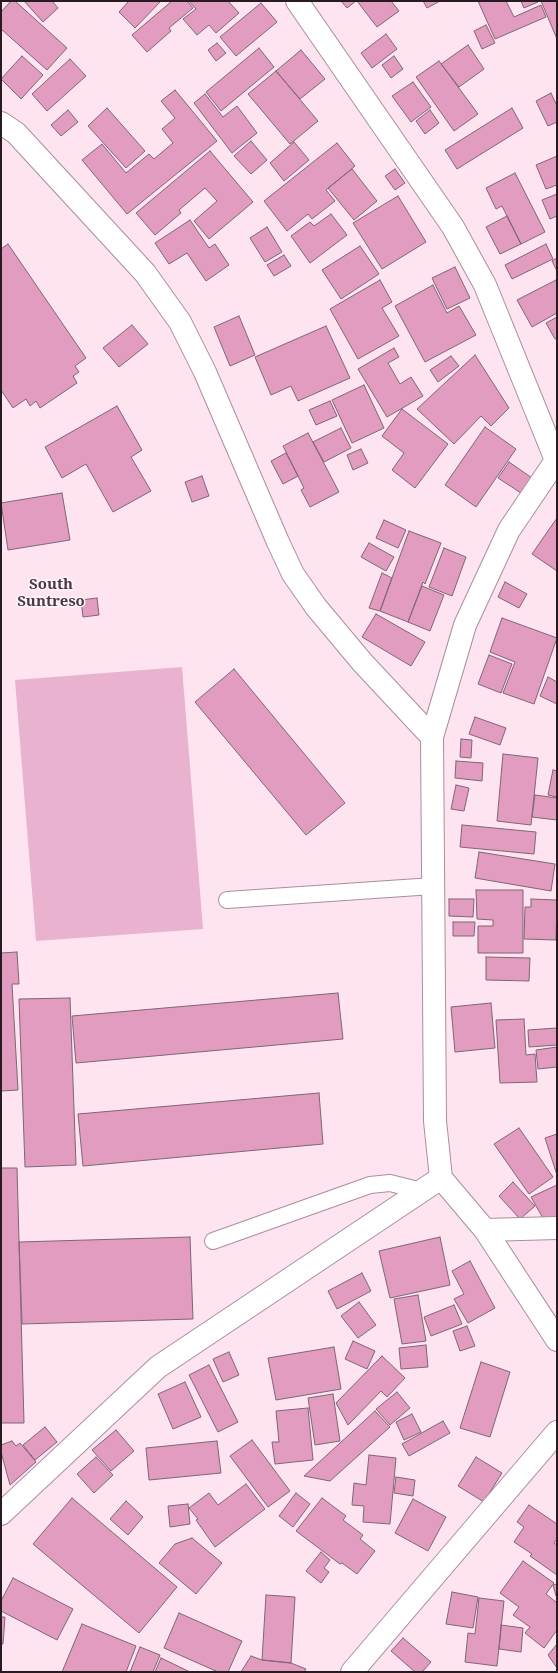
<!DOCTYPE html>
<style>
body{margin:0}
#map{position:relative;width:558px;height:1673px;overflow:hidden;background:#fde4f0;font-family:"Noto Serif",serif}
canvas{display:block}
.frame{position:absolute;inset:0;border:2px solid #261b20;pointer-events:none}
</style>
<div id="map">
<canvas width="558" height="1673"></canvas>
<div class="frame"></div>
</div>
<script>
const g = document.querySelector('canvas').getContext('2d');
g.lineJoin = 'round';
function paint(path, color) { g.fillStyle = color; g.fill(path, 'evenodd'); }
const poly = rows => new Path2D(rows.map(r => 'M' + r).join(''));
function trace(path, color, width, dash) { g.strokeStyle = color; g.lineWidth = width; g.lineCap = dash ? 'butt' : 'round'; g.setLineDash(dash || []); g.stroke(path); }
function drawText(font, color, halo, rows, align = 'center') {
  g.font = font + ' "Noto Serif",serif'; g.lineWidth = 3; g.setLineDash([]); g.textBaseline = 'middle'; g.strokeStyle = halo; g.fillStyle = color; for (const [text, x, y, turn = 0] of rows) {
    g.save(); g.translate(x, y); g.rotate((+turn || 0) * Math.PI / 180); g.textAlign = isNaN(turn) ? turn : align; if (halo) g.strokeText(text, 0, 0); g.fillText(text, 0, 0); g.restore();
  }
}
paint(poly([
 [182,667,203,929,36,941,15,680]
]), '#e9b2ce');
const building = poly([
 [11,1,15,1,67,48,47,70,1,29,1,12,11,1],
 [24,1,52,1,58,8,43,22,24,1],
 [129,1,161,1,135,28,119,12,129,1],
 [172,1,187,1,193,8,169,28,171,31,147,52,132,35,172,1],
 [189,1,228,1,239,13,216,33,209,25,197,35,183,19,196,9,189,1],
 [341,1,356,1,347,8,341,1],
 [357,1,391,1,399,11,377,27,357,1],
 [423,1,440,1,427,8,423,1],
 [478,1,506,1,514,17,541,5,546,17,495,39,478,1],
 [521,1,538,1,538,2,524,8,521,1],
 [541,1,557,1,557,39,541,1],
 [261,3,277,22,236,56,220,37,261,3],
 [486,25,495,43,482,49,474,31,486,25],
 [386,34,397,49,372,68,361,53,386,34],
 [217,43,226,53,216,61,208,50,217,43],
 [468,45,484,69,459,87,441,64,468,45],
 [259,48,274,67,221,111,206,92,259,48],
 [301,50,325,79,300,99,276,71,301,50],
 [22,56,43,75,21,99,1,79,22,56],
 [394,56,403,69,391,78,382,65,394,56],
 [70,59,86,76,47,111,32,94,70,59],
 [439,61,478,114,454,131,416,77,439,61],
 [276,71,318,121,290,144,248,94,276,71],
 [413,82,431,107,411,122,392,96,413,82],
 [175,90,217,141,127,214,82,160,102,144,126,173,149,154,154,159,173,143,162,129,175,118,161,101,175,90],
 [551,93,557,106,557,122,548,126,536,101,551,93],
 [205,94,223,117,237,106,257,133,232,153,194,103,205,94],
 [107,108,145,151,126,168,88,126,107,108],
 [512,108,523,128,457,169,445,150,512,108],
 [68,110,78,122,61,136,51,125,68,110],
 [430,110,439,123,425,134,416,121,430,110],
 [251,141,267,160,251,174,234,156,251,141],
 [294,142,309,160,284,181,270,163,294,142],
 [337,143,355,166,326,190,335,201,312,219,308,214,287,231,264,201,337,143],
 [210,151,253,202,209,239,194,221,217,201,205,188,179,210,181,213,155,235,136,213,210,151],
 [557,156,557,185,546,189,536,165,557,156],
 [352,169,377,201,354,220,328,188,352,169],
 [395,169,405,183,395,190,385,176,395,169],
 [515,173,545,232,521,244,502,206,496,209,486,188,515,173],
 [557,194,557,216,550,219,542,200,557,194],
 [398,196,426,242,382,269,353,223,398,196],
 [331,214,347,235,310,263,291,236,310,222,314,226,331,214],
 [507,216,521,244,500,254,486,227,507,216],
 [190,220,209,248,215,244,229,265,206,281,187,253,169,264,155,243,190,220],
 [267,227,282,252,265,262,250,238,267,227],
 [8,244,86,358,75,366,79,372,73,376,77,383,40,408,36,401,30,406,26,399,13,408,1,390,1,249,8,244],
 [546,244,553,259,512,279,505,265,546,244],
 [360,246,379,274,341,299,322,270,360,246],
 [284,255,291,266,274,276,267,265,284,255],
 [557,258,557,271,552,261,557,258],
 [455,267,470,298,447,309,432,278,455,267],
 [380,280,392,302,382,308,399,336,358,359,330,309,380,280],
 [556,280,557,282,557,313,532,327,517,300,556,280],
 [433,285,447,313,459,306,476,335,425,362,395,306,433,285],
 [239,316,255,355,230,366,214,327,239,316],
 [557,317,557,338,555,339,546,323,557,317],
 [132,325,148,344,119,367,103,348,132,325],
 [326,326,350,378,298,401,291,386,271,395,255,357,326,326],
 [394,348,399,357,388,363,400,384,411,377,423,396,387,417,358,369,394,348],
 [475,355,509,408,491,426,481,416,454,444,417,409,475,355],
 [451,356,459,366,438,382,430,370,451,356],
 [364,385,384,428,352,443,332,400,364,385],
 [330,401,337,416,316,425,309,410,330,401],
 [117,406,142,450,131,457,151,491,113,512,86,464,62,478,45,447,117,406],
 [402,409,448,444,415,488,392,470,404,453,382,436,402,409],
 [485,427,516,449,476,507,445,485,485,427],
 [341,428,351,448,324,462,313,442,341,428],
 [308,433,339,492,310,507,301,490,304,488,283,446,308,433],
 [361,449,368,463,353,470,347,455,361,449],
 [286,453,298,476,283,484,271,461,286,453],
 [509,462,532,478,521,493,498,478,509,462],
 [202,476,209,496,192,502,185,482,202,476],
 [62,493,70,540,8,550,1,503,62,493],
 [557,518,557,571,532,554,557,518],
 [384,520,406,530,398,548,376,538,384,520],
 [409,531,441,543,425,584,423,582,408,622,380,611,409,531],
 [369,543,394,557,386,571,361,557,369,543],
 [444,548,466,557,452,596,429,587,444,548],
 [382,573,392,578,380,611,369,608,382,573],
 [505,582,527,594,519,608,498,597,505,582],
 [422,586,444,595,430,631,408,622,422,586],
 [97,598,99,615,83,617,81,600,97,598],
 [376,614,425,642,411,666,362,637,376,614],
 [502,618,557,638,534,704,503,693,515,662,490,652,502,618],
 [489,655,512,664,501,693,478,684,489,655],
 [234,669,345,803,306,835,195,702,234,669],
 [548,677,557,682,557,704,540,696,548,677],
 [475,717,506,728,500,745,469,734,475,717],
 [461,739,472,740,471,758,460,757,461,739],
 [503,754,538,758,531,825,497,821,503,754],
 [456,761,483,763,482,781,455,778,456,761],
 [553,770,557,771,557,797,548,795,553,770],
 [456,785,469,788,464,811,451,809,456,785],
 [535,795,557,798,557,820,532,817,535,795],
 [462,825,536,832,534,854,460,847,462,825],
 [479,852,555,864,551,891,475,878,479,852],
 [476,890,523,890,523,953,478,953,478,926,493,926,493,920,477,919,476,890],
 [449,899,474,899,473,917,449,916,449,899],
 [531,899,557,900,556,940,524,939,525,907,531,907,531,899],
 [453,922,475,922,474,936,453,936,453,922],
 [17,952,19,984,12,984,18,1090,1,1091,1,953,17,952],
 [486,957,530,958,529,981,486,980,486,957],
 [338,993,343,1039,76,1063,72,1016,338,993],
 [70,998,76,1165,25,1167,19,999,70,998],
 [491,1003,495,1048,455,1052,451,1007,491,1003],
 [524,1019,526,1055,535,1054,537,1082,500,1083,496,1020,524,1019],
 [557,1028,557,1045,529,1047,528,1030,557,1028],
 [557,1047,557,1067,538,1069,536,1050,557,1047],
 [319,1093,323,1144,83,1166,78,1114,319,1093],
 [519,1128,553,1177,529,1194,494,1144,519,1128],
 [557,1134,557,1175,545,1138,557,1134],
 [1,1168,17,1168,24,1423,1,1423,1,1168],
 [513,1182,535,1206,520,1219,499,1196,513,1182],
 [557,1185,557,1220,544,1220,531,1197,557,1185],
 [190,1237,193,1319,22,1324,19,1242,190,1237],
 [440,1237,450,1285,390,1298,379,1251,440,1237],
 [470,1261,495,1308,468,1323,454,1299,464,1294,452,1271,470,1261],
 [362,1273,371,1291,337,1309,328,1291,362,1273],
 [418,1295,426,1341,402,1344,394,1299,418,1295],
 [359,1302,376,1325,358,1338,341,1316,359,1302],
 [454,1305,462,1324,431,1336,424,1317,454,1305],
 [467,1326,475,1346,460,1351,453,1331,467,1326],
 [353,1341,375,1351,367,1369,345,1359,353,1341],
 [426,1345,428,1367,401,1369,399,1348,426,1345],
 [334,1347,341,1389,276,1400,268,1358,334,1347],
 [229,1352,239,1375,223,1382,213,1359,229,1352],
 [382,1356,405,1378,387,1397,381,1391,348,1425,336,1403,382,1356],
 [481,1362,510,1372,490,1437,460,1428,481,1362],
 [209,1365,238,1422,218,1432,189,1375,209,1365],
 [185,1382,201,1417,173,1429,158,1394,185,1382],
 [397,1392,410,1408,390,1425,376,1409,397,1392],
 [333,1394,340,1441,315,1445,308,1398,333,1394],
 [308,1408,313,1460,275,1464,272,1442,279,1442,276,1411,308,1408],
 [375,1411,390,1427,330,1481,304,1476,375,1411],
 [412,1414,421,1432,404,1440,396,1422,412,1414],
 [443,1421,450,1433,409,1456,402,1444,443,1421],
 [45,1427,57,1442,35,1460,23,1445,45,1427],
 [116,1430,134,1451,111,1471,92,1450,116,1430],
 [252,1440,290,1491,268,1507,230,1456,252,1440],
 [12,1441,16,1446,20,1443,36,1462,10,1485,1,1452,1,1445,12,1441],
 [217,1441,221,1473,149,1480,146,1448,217,1441],
 [369,1455,396,1458,390,1524,363,1522,364,1506,352,1505,354,1483,366,1485,369,1455],
 [96,1457,113,1475,94,1493,77,1474,96,1457],
 [476,1457,502,1473,484,1502,458,1486,476,1457],
 [396,1477,415,1480,413,1496,394,1493,396,1477],
 [246,1484,265,1509,215,1547,196,1520,198,1519,189,1508,209,1493,218,1505,246,1484],
 [296,1493,310,1504,293,1527,279,1516,296,1493],
 [72,1498,177,1587,139,1633,33,1544,72,1498],
 [322,1498,346,1516,343,1520,363,1535,360,1539,375,1551,357,1574,342,1563,340,1564,296,1531,322,1498],
 [413,1499,446,1517,428,1551,395,1533,413,1499],
 [126,1501,143,1517,128,1535,110,1519,126,1501],
 [188,1504,190,1524,170,1527,168,1506,188,1504],
 [529,1505,557,1524,557,1539,554,1543,557,1545,557,1575,530,1556,532,1554,514,1542,524,1527,517,1522,529,1505],
 [192,1538,222,1563,196,1594,159,1563,175,1544,192,1538],
 [321,1552,330,1560,324,1568,329,1572,321,1583,306,1571,321,1552],
 [523,1561,554,1583,546,1594,557,1603,557,1630,544,1648,525,1633,530,1627,513,1615,519,1607,500,1593,523,1561],
 [13,1578,73,1609,57,1640,1,1611,1,1601,13,1578],
 [557,1584,557,1596,556,1596,553,1585,557,1584],
 [452,1592,478,1597,473,1628,446,1624,452,1592],
 [266,1595,295,1597,291,1663,262,1660,266,1595],
 [479,1598,504,1601,497,1666,465,1662,468,1633,475,1634,479,1598],
 [179,1613,242,1641,228,1672,218,1672,164,1648,179,1613],
 [1,1617,5,1617,3,1644,1,1644,1,1617],
 [82,1624,136,1646,126,1672,62,1672,82,1624],
 [501,1625,523,1628,521,1652,499,1649,501,1625],
 [403,1638,431,1662,422,1672,415,1672,391,1651,403,1638],
 [557,1644,557,1668,548,1655,557,1644],
 [140,1647,160,1655,153,1672,130,1672,140,1647],
 [251,1656,262,1660,291,1663,306,1669,304,1672,241,1672,251,1656],
 [161,1658,190,1672,155,1672,161,1658]
]);
paint(building, '#e19cc0');
trace(building, '#806573', 1);
const service = poly([
 [227,900,433,886],
 [213,1241,370,1185,390,1183,422,1191]
]);
const minor = poly([
 [297,1,453,227,485,285,556,460],
 [1,123,16,133,145,273,180,322,205,372,278,542,293,574,316,607,362,662,432,737],
 [557,459,509,530,465,625,432,737,435,1121,441,1178,485,1230,557,1340],
 [485,1230,557,1228],
 [1,1514,158,1367,441,1178],
 [352,1672,557,1432]
]);
trace(service, '#ab8e9d', 18);
trace(minor, '#ab8e9d', 24);
trace(service, '#fff', 16);
trace(minor, '#fff', 22);
drawText('bold 15px', '#4f3643', '#fdf7fa', [
 ["South",51,585],
 ["Suntreso",51,602]
]);
</script>
